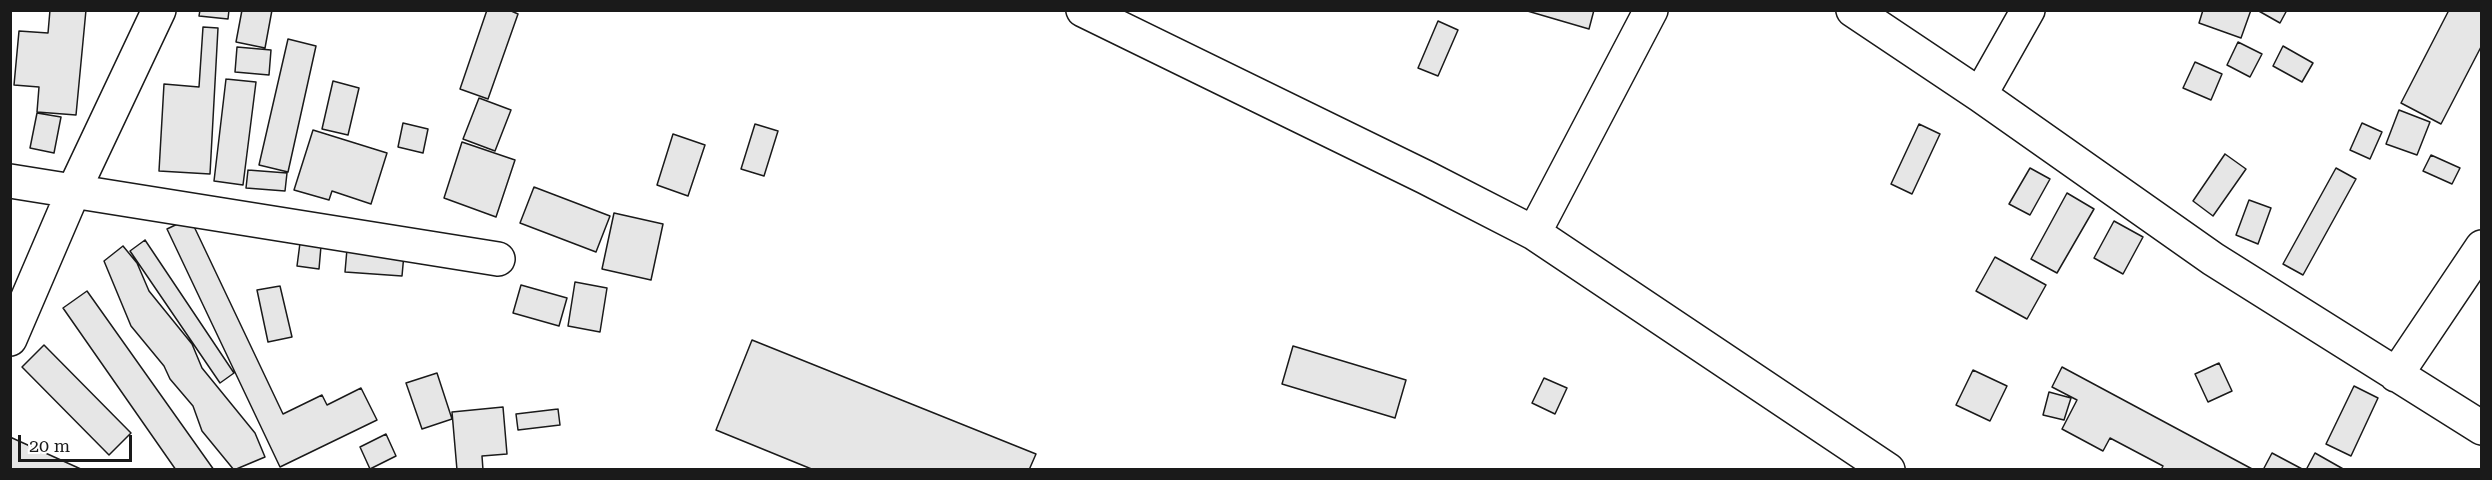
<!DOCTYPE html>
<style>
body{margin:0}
#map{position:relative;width:2492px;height:480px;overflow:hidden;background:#fff;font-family:"Roboto Serif",serif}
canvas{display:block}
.frame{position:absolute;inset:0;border:12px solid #1a1a1a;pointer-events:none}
.scale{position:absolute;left:18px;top:435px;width:114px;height:27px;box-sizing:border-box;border:3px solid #1a1a1a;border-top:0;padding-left:8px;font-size:18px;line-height:21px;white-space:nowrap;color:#1a1a1a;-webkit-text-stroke:4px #fff;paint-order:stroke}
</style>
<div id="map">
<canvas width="2492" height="480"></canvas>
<div class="frame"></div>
<div class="scale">20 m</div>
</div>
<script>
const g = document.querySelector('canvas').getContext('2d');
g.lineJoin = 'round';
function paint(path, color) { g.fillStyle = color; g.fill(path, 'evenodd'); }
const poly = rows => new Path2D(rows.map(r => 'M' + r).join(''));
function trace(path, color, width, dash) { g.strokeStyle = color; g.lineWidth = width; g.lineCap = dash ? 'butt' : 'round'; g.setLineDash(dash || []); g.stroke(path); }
const building = poly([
 [50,10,86,10,76,115,37,112,39,87,14,85,19,31,48,33,50,10],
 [200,10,229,10,228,19,199,16,200,10],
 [242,10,272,10,265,48,236,42,242,10],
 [487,10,509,10,518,14,488,99,460,89,487,10],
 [1524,10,1594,10,1589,29,1524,10],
 [2203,10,2251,10,2241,38,2199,23,2203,10],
 [2257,10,2287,10,2280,23,2257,10],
 [2449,10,2482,10,2482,45,2441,124,2401,103,2449,10],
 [1438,21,1458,30,1438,76,1418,68,1438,21],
 [203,27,218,28,210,174,159,171,164,84,199,87,203,27],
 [288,39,316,46,288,172,259,165,288,39],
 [2238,42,2262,54,2250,77,2227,65,2238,42],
 [2283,46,2313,63,2302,82,2273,66,2283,46],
 [237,47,271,50,269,75,235,72,237,47],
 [2195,62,2222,74,2211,100,2183,88,2195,62],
 [226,79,256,82,243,185,214,181,226,79],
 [333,81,359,88,348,135,322,129,333,81],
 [479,98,511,110,495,151,463,139,479,98],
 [2399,110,2430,122,2417,155,2386,144,2399,110],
 [37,113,61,117,54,153,30,148,37,113],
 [403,123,428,129,423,153,398,147,403,123],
 [2362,123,2382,132,2370,159,2350,150,2362,123],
 [755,124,778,131,764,176,741,169,755,124],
 [1919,124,1940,134,1912,194,1891,184,1919,124],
 [313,130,387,153,371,204,332,191,329,200,294,190,313,130],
 [673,134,705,145,688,196,657,185,673,134],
 [462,142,515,160,496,217,444,198,462,142],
 [2225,154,2246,169,2213,216,2193,201,2225,154],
 [2431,155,2460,168,2452,184,2423,171,2431,155],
 [2030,168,2050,179,2030,215,2009,204,2030,168],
 [2336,168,2356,179,2303,275,2283,264,2336,168],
 [248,170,287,173,285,191,246,188,248,170],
 [534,187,610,216,596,252,520,223,534,187],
 [2067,193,2094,209,2057,273,2031,259,2067,193],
 [2249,200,2271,208,2258,244,2236,235,2249,200],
 [614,213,663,224,651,280,602,269,614,213],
 [190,218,283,414,322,395,327,405,361,388,377,420,280,467,167,229,190,218],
 [2114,221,2143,237,2123,274,2094,258,2114,221],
 [145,240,234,373,220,383,130,251,145,240],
 [300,243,321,246,319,269,297,266,300,243],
 [123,246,137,263,149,291,192,344,202,368,255,433,265,457,234,470,202,431,193,406,170,379,164,366,131,326,104,261,123,246],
 [347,249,404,254,402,276,345,272,347,249],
 [1995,257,2046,285,2027,319,1976,291,1995,257],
 [575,282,607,288,600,332,568,326,575,282],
 [521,285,567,298,559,326,513,313,521,285],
 [280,286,292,337,268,342,257,290,280,286],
 [87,291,214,470,176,470,63,308,87,291],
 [752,340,1036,454,1029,470,814,470,716,430,752,340],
 [44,345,131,433,109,455,22,367,44,345],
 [1293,346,1406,380,1395,418,1282,384,1293,346],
 [2219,363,2232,391,2208,402,2195,374,2219,363],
 [2062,367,2254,470,2161,470,2163,466,2110,438,2103,451,2062,429,2077,400,2052,387,2062,367],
 [1973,370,2007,386,1990,421,1956,405,1973,370],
 [437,373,452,419,422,429,406,383,437,373],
 [1544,378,1567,388,1555,414,1532,403,1544,378],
 [2354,386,2378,398,2351,456,2326,444,2354,386],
 [2049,392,2071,398,2064,420,2043,415,2049,392],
 [503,407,507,454,482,456,483,470,457,470,452,412,503,407],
 [558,409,560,425,518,430,516,414,558,409],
 [386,434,396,456,370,469,360,447,386,434],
 [10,437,83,470,10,470,10,437],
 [2272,453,2304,470,2263,470,2272,453],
 [2315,453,2345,470,2306,470,2315,453]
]);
paint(building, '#e6e6e6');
trace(building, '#1a1a1a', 1.5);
const street = poly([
 [1083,10,1425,177,1534,233,1888,470],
 [1853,10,1980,95,2213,259,2482,428],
 [1980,95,2028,10],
 [10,181,498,259],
 [1534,233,1651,10],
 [10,339,74,190,159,10],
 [2396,375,2482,247]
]);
trace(street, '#1a1a1a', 36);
trace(street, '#fff', 33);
</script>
